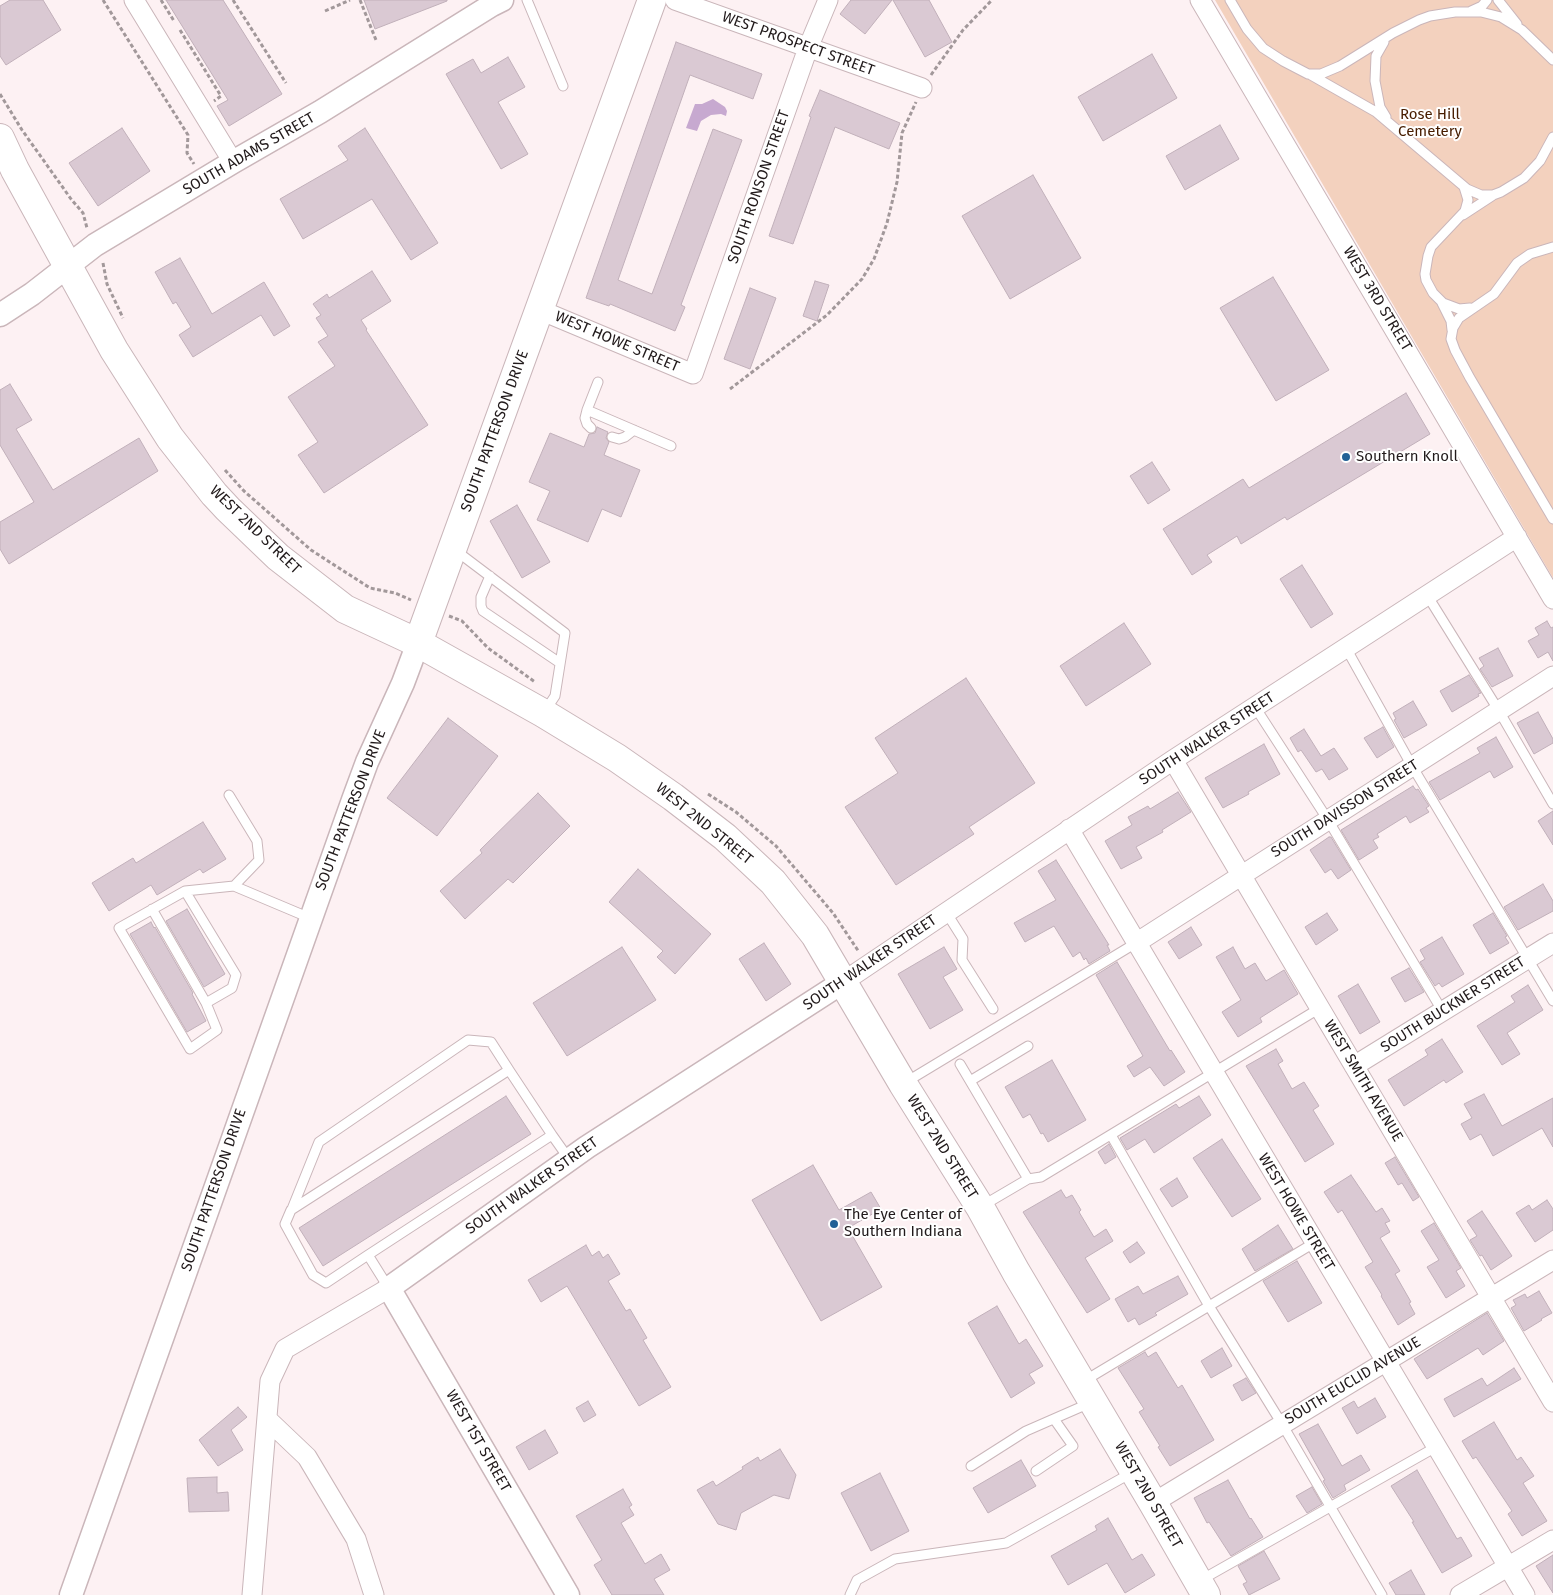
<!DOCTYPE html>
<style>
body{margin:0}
canvas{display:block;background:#fdf1f3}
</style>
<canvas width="1553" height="1595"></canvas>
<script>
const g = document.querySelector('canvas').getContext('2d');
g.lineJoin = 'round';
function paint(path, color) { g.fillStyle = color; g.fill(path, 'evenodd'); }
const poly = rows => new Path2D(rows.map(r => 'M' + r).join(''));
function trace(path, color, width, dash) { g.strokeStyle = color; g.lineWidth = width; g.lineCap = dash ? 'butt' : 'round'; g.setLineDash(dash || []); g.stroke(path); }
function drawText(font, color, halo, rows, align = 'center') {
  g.font = font + ' "Fira Sans",sans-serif'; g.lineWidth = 4; g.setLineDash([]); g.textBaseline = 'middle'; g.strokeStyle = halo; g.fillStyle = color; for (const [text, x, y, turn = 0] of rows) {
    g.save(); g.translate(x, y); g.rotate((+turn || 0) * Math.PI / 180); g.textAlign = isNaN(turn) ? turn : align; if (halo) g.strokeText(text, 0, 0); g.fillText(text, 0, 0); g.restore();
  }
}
paint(poly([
 [1215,0,1553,0,1553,578]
]), '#f3d1be');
paint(poly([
 [713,99,725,107,727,111,726,116,721,114,711,115,701,121,697,131,686,128,695,104,702,104]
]), '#c7a9d0');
const building = poly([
 [10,0,43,0,61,30,6,65,0,56,0,6,10,0],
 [166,0,223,0,282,94,229,126,217,106,228,100,166,0],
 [364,0,447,0,447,1,375,29,364,0],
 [851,0,892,0,865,34,840,14,851,0],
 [893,0,929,0,952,42,925,57,893,0],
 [676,42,762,74,753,99,690,75,618,280,652,294,713,129,742,140,681,305,685,307,675,331,610,304,609,306,586,298,676,42],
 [1152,54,1177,98,1103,141,1078,97,1152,54],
 [508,57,525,87,498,102,528,154,501,169,446,74,473,59,481,73,508,57],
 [820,90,900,123,889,149,835,127,793,244,769,236,811,117,809,116,820,90],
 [1220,125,1239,159,1185,190,1166,156,1220,125],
 [122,128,150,171,98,206,69,163,122,128],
 [365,128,438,243,411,260,372,199,303,239,280,199,348,160,338,146,365,128],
 [1033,175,1081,258,1010,299,962,216,1033,175],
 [180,258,212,314,264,282,290,326,274,336,261,315,193,357,179,335,191,327,176,302,173,304,155,272,180,258],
 [372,271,391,301,361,320,367,329,366,330,428,425,324,493,298,455,318,442,288,397,335,366,318,342,328,336,316,318,321,315,313,304,327,294,329,298,372,271],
 [1273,277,1329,370,1276,401,1220,308,1273,277],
 [815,281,829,285,817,321,803,316,815,281],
 [750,288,776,298,750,369,724,359,750,288],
 [10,384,32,420,16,429,53,490,139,438,158,471,9,564,0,549,0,522,34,502,0,445,0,390,10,384],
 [1406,393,1430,434,1287,520,1285,517,1241,544,1237,536,1207,555,1212,562,1192,575,1163,529,1243,479,1249,488,1406,393],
 [597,427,608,432,606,438,609,442,604,455,640,470,621,517,602,509,588,542,537,520,550,491,529,482,550,433,584,447,589,434,595,433,597,427],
 [1152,462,1170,490,1148,504,1130,476,1152,462],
 [517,505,550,562,522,578,490,521,517,505],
 [1302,565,1333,614,1311,628,1280,579,1302,565],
 [1547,621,1551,628,1553,627,1553,661,1548,652,1538,658,1528,641,1539,635,1535,628,1547,621],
 [1124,623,1151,664,1086,706,1060,666,1124,623],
 [1498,648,1513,676,1492,687,1480,669,1484,666,1479,658,1498,648],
 [1469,675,1481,693,1478,694,1479,696,1452,712,1440,691,1469,675],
 [966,678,1035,783,969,827,974,834,896,885,845,807,898,773,875,738,966,678],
 [1413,701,1427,725,1404,738,1394,720,1396,719,1393,713,1413,701],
 [1538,712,1553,739,1553,743,1534,754,1517,723,1538,712],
 [448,718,498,756,437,836,387,798,448,718],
 [1383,727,1394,747,1377,758,1364,738,1383,727],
 [1304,729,1321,756,1334,748,1348,769,1329,780,1322,769,1316,772,1301,750,1298,752,1290,738,1304,729],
 [1496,737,1513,767,1494,778,1490,771,1440,800,1429,782,1480,753,1477,748,1496,737],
 [1264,744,1280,774,1248,792,1249,794,1223,808,1205,778,1264,744],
 [1413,786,1416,790,1418,789,1429,806,1426,808,1429,812,1410,823,1406,816,1377,834,1379,837,1373,840,1378,848,1359,860,1341,830,1413,786],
 [1178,792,1191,812,1162,830,1163,832,1136,847,1142,858,1121,869,1105,841,1132,825,1128,817,1148,806,1150,809,1178,792],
 [538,793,570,826,513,883,508,879,465,919,440,891,482,853,480,850,538,793],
 [1553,811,1553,845,1538,821,1553,811],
 [203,822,226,859,203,873,200,869,157,895,151,885,109,911,92,883,133,858,136,863,203,822],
 [1329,837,1331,837,1351,870,1338,879,1331,869,1325,873,1310,850,1329,837],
 [1056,860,1109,945,1107,945,1110,951,1089,964,1086,958,1084,960,1080,952,1073,957,1054,926,1025,942,1014,923,1056,900,1038,871,1056,860],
 [638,869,711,934,675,974,657,957,663,951,609,902,638,869],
 [1543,884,1553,901,1553,911,1518,930,1504,907,1543,884],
 [187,909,225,974,204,987,166,921,187,909],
 [1327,913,1338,930,1316,945,1305,927,1327,913],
 [1493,913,1507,936,1505,937,1509,943,1490,954,1473,925,1493,913],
 [151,922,154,928,155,927,193,993,192,994,206,1021,187,1032,130,934,151,922],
 [1191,927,1202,945,1179,959,1168,942,1191,927],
 [1442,937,1464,974,1442,987,1439,983,1435,986,1420,962,1425,959,1420,950,1442,937],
 [764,943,791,984,766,1001,739,959,764,943],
 [622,947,656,1000,567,1056,533,1003,622,947],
 [944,947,957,969,943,977,963,1010,930,1029,898,974,944,947],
 [1233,947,1245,969,1255,963,1266,981,1284,970,1298,994,1260,1018,1262,1022,1238,1037,1222,1012,1241,1000,1216,957,1233,947],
 [1117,962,1170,1051,1171,1050,1185,1072,1164,1086,1150,1067,1134,1077,1127,1066,1143,1056,1096,975,1117,962],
 [1409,968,1424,992,1405,1002,1391,978,1409,968],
 [1358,984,1380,1022,1360,1034,1338,996,1358,984],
 [1528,985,1543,1010,1507,1033,1520,1054,1502,1065,1477,1026,1515,1002,1511,996,1528,985],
 [1442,1039,1463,1072,1446,1083,1444,1080,1404,1106,1388,1080,1428,1055,1425,1050,1442,1039],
 [1276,1049,1283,1061,1278,1064,1292,1089,1304,1082,1319,1106,1313,1110,1334,1144,1305,1162,1246,1066,1276,1049],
 [1052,1060,1086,1120,1048,1142,1043,1133,1041,1134,1030,1114,1023,1118,1005,1087,1052,1060],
 [1484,1094,1502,1126,1553,1098,1553,1147,1542,1128,1493,1156,1481,1134,1470,1140,1461,1124,1472,1118,1464,1104,1484,1094],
 [506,1096,531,1134,323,1266,299,1228,506,1096],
 [1199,1096,1211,1115,1154,1153,1145,1139,1127,1150,1120,1138,1176,1104,1179,1108,1199,1096],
 [1222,1139,1261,1199,1232,1217,1193,1158,1222,1139],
 [1109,1144,1116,1157,1105,1164,1098,1152,1109,1144],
 [1395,1157,1419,1197,1413,1201,1402,1183,1398,1185,1385,1163,1395,1157],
 [813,1165,839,1210,871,1192,881,1209,848,1228,882,1287,821,1321,752,1200,813,1165],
 [1351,1175,1376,1212,1382,1208,1390,1221,1385,1223,1390,1232,1380,1238,1400,1271,1395,1274,1411,1302,1409,1303,1415,1314,1398,1325,1381,1296,1382,1295,1365,1267,1373,1262,1342,1210,1338,1213,1324,1192,1351,1175],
 [1177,1178,1188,1197,1172,1207,1160,1189,1177,1178],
 [1061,1190,1066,1198,1072,1195,1081,1210,1079,1212,1094,1237,1106,1229,1113,1241,1085,1258,1110,1299,1087,1313,1023,1212,1061,1190],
 [1547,1200,1553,1209,1553,1230,1535,1242,1516,1213,1529,1205,1532,1210,1547,1200],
 [1482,1211,1512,1256,1491,1270,1482,1255,1480,1256,1470,1240,1477,1236,1467,1221,1482,1211],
 [1434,1223,1461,1268,1456,1271,1465,1286,1446,1298,1427,1267,1439,1260,1421,1231,1434,1223],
 [1278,1225,1293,1249,1255,1271,1242,1249,1278,1225],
 [1137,1242,1145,1253,1130,1263,1123,1252,1137,1242],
 [586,1245,592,1256,599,1251,603,1258,608,1254,620,1274,608,1281,626,1311,630,1309,647,1338,643,1340,671,1387,639,1406,567,1286,541,1302,528,1280,586,1245],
 [1297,1261,1322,1303,1288,1322,1263,1281,1297,1261],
 [1178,1276,1188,1294,1155,1313,1157,1315,1139,1325,1135,1318,1128,1322,1115,1299,1138,1286,1143,1294,1178,1276],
 [1539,1291,1552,1313,1541,1319,1542,1320,1524,1331,1511,1308,1516,1305,1513,1300,1525,1294,1527,1298,1539,1291],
 [997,1306,1019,1344,1026,1339,1043,1366,1029,1374,1035,1383,1011,1398,968,1323,997,1306],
 [1487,1313,1504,1341,1483,1355,1478,1348,1427,1379,1414,1359,1487,1313],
 [1222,1348,1232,1366,1211,1378,1201,1361,1222,1348],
 [1145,1352,1148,1357,1156,1352,1178,1388,1182,1385,1214,1440,1170,1466,1158,1447,1160,1446,1139,1412,1144,1409,1118,1368,1145,1352],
 [1514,1368,1521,1379,1454,1417,1444,1399,1482,1378,1487,1386,1514,1368],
 [1246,1378,1256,1393,1242,1401,1233,1385,1246,1378],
 [1375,1398,1386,1417,1357,1434,1342,1408,1354,1401,1358,1408,1375,1398],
 [588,1401,596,1415,584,1422,576,1408,588,1401],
 [238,1407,247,1417,231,1430,243,1450,218,1466,199,1440,238,1407],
 [1494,1422,1517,1460,1521,1457,1534,1476,1523,1483,1547,1521,1522,1536,1508,1514,1512,1511,1476,1457,1473,1459,1462,1441,1494,1422],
 [1318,1424,1342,1466,1361,1455,1370,1470,1344,1485,1346,1490,1333,1498,1323,1481,1325,1480,1299,1434,1318,1424],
 [545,1430,558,1453,529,1470,516,1447,545,1430],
 [780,1449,796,1475,789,1499,774,1495,741,1513,736,1530,718,1524,697,1490,713,1481,716,1486,743,1469,742,1467,758,1457,760,1461,780,1449],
 [1021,1460,1036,1486,988,1513,973,1488,1021,1460],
 [1417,1470,1457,1539,1461,1537,1472,1556,1442,1573,1412,1522,1414,1522,1391,1486,1417,1470],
 [880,1473,909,1531,871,1551,841,1493,880,1473],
 [217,1477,217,1493,228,1492,229,1511,189,1512,187,1478,217,1477],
 [1228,1480,1250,1519,1251,1518,1263,1537,1231,1556,1209,1522,1207,1523,1194,1498,1228,1480],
 [1312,1487,1322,1504,1307,1513,1296,1496,1312,1487],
 [623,1489,632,1505,629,1507,634,1515,621,1523,645,1564,661,1554,670,1570,654,1579,664,1595,612,1595,594,1565,602,1560,576,1516,623,1489],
 [1108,1518,1132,1560,1142,1554,1155,1575,1125,1593,1107,1563,1068,1585,1051,1556,1097,1530,1095,1526,1108,1518],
 [1264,1551,1280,1579,1249,1595,1243,1584,1247,1582,1238,1566,1264,1551],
 [1553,1555,1553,1593,1536,1566,1553,1555],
 [1411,1570,1425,1595,1396,1595,1389,1583,1411,1570]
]);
paint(building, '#dac9d3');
trace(building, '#c1b0ba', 1);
const service = poly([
 [527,0,563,86],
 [1230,0,1247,29,1263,48,1283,61,1308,74,1321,74,1340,66,1393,33,1419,20,1430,16,1455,12,1481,12,1501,17,1522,30,1553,60],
 [1498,0,1517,24],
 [1471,11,1482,6,1487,0],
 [1384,42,1376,56,1375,81,1380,107,1386,117],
 [1311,75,1376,112,1467,189,1481,195,1493,195,1501,192,1524,178,1540,161,1553,137],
 [1464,187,1468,200,1465,211,1431,247,1428,256,1425,274,1426,280,1433,293,1443,303,1459,309,1470,308],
 [1463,215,1492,196],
 [1553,247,1530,254,1517,263,1494,294,1459,318,1453,328,1451,339,1455,350,1470,378,1553,519],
 [1442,303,1451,321,1452,330],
 [598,382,587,410,671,446],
 [587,410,585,418,587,424,591,428],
 [612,437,619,439,625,437,634,430],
 [455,550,565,633,555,696,545,711],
 [490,576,481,597,481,606,483,611,560,663],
 [1427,595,1499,711,1553,804],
 [1346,648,1412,766,1553,1001],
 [1255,707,1328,820,1443,1012],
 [229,795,257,841,259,860,234,886,310,918],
 [185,891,236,975,232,988,206,1003,217,1030,190,1049,119,928,185,891,234,886],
 [152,909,206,1003],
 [946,912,963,939,962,960,993,1009],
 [960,1064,1028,1179],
 [970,1081,1028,1046],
 [906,1082,1136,943],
 [1111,1135,1209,1306,1282,1424,1382,1595],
 [982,1206,1028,1179,1041,1177,1320,1008],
 [292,1209,319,1142,468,1040,491,1042,509,1070],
 [368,1255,326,1283,313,1275,285,1224,291,1210,509,1070,552,1135],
 [388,1287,368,1255,552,1135,569,1159],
 [1084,1381,1314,1243],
 [971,1466,1026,1431,1090,1403],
 [1036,1471,1073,1446,1054,1419],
 [1201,1580,1436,1447],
 [850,1595,857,1580,895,1559,1006,1543,1133,1472]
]);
const minor = poly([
 [134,0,233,162],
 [675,0,922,88],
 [1200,0,1553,599],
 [540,310,693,374,808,48,828,0],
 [1173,760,1553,1402],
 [1069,829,1525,1595],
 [1136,943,1553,676],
 [843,982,1173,760,1517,537],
 [1354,1066,1553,943],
 [267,1419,307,1457,356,1539,374,1595],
 [1153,1503,1553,1260],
 [252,1595,270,1381,285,1349,389,1288],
 [1460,1595,1553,1540]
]);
const tertiary = poly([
 [0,315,32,294,95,245,233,162,320,112,492,5,502,0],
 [71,1595,353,800,367,762,403,683,418,643],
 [568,1595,389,1288,587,1147,843,982]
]);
const primary = poly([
 [0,138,15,170,114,350,170,438,214,494,228,509,278,557,345,609,418,643,543,713,617,758,673,797,725,837,773,882,815,935,903,1084,980,1207,1016,1272,1153,1503,1206,1595],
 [418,643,652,0]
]);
trace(service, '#cab6ba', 11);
trace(minor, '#cab6ba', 21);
trace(tertiary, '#cab6ba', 25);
trace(primary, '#cab6ba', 30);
trace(poly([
 [103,0,188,135,187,153,194,164],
 [161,0,174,21],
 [233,0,286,83],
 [360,0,376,40],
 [325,11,350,0],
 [180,30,221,96,214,101],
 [931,75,963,30,992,0],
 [0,94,22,130,71,199,83,213,87,228],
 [103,263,107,284,123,318],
 [730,389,827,315,862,279,874,259,887,223,897,182,902,133,916,102],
 [225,470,244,491,311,550,370,588,395,593,411,600],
 [449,616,462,621,488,648,535,682],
 [708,794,736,812,776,846,833,913,859,952]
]), '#a2989a', 3, [4, 2.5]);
trace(service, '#fff', 9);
trace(minor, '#fff', 19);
trace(tertiary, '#fff', 22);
trace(primary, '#fff', 28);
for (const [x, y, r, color] of [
 [1346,457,5,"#216096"],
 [834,1224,5,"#216096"]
]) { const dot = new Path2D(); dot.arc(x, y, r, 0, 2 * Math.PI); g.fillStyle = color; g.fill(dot); trace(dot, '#fff', 2); }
drawText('15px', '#211a1b', '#fff', [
 ["WEST PROSPECT STREET",798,44,20],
 ["SOUTH ADAMS STREET",249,154,-30],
 ["SOUTH RONSON STREET",759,187,-71],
 ["WEST 3RD STREET",1377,299,59],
 ["WEST HOWE STREET",617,342,23],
 ["SOUTH PATTERSON DRIVE",495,431,-70],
 ["WEST 2ND STREET",255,530,44],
 ["SOUTH WALKER STREET",1207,739,-33],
 ["SOUTH DAVISSON STREET",1345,809,-32],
 ["SOUTH PATTERSON DRIVE",351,810,-69],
 ["WEST 2ND STREET",704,824,39],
 ["SOUTH WALKER STREET",870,963,-34],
 ["SOUTH BUCKNER STREET",1453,1005,-32],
 ["WEST SMITH AVENUE",1363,1081,59],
 ["WEST 2ND STREET",942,1147,58],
 ["SOUTH WALKER STREET",532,1186,-35],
 ["SOUTH PATTERSON DRIVE",214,1190,-71],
 ["WEST HOWE STREET",1296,1212,59],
 ["SOUTH EUCLID AVENUE",1353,1381,-31],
 ["WEST 1ST STREET",478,1441,60],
 ["WEST 2ND STREET",1148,1495,60]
]);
drawText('15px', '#471d00', '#fff', [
 ["Rose Hill",1430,115],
 ["Cemetery",1430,132]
]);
drawText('15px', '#211a1b', '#fff', [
 ["Southern Knoll",1356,457],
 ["The Eye Center of",844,1215],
 ["Southern Indiana",844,1232]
], 'left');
</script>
